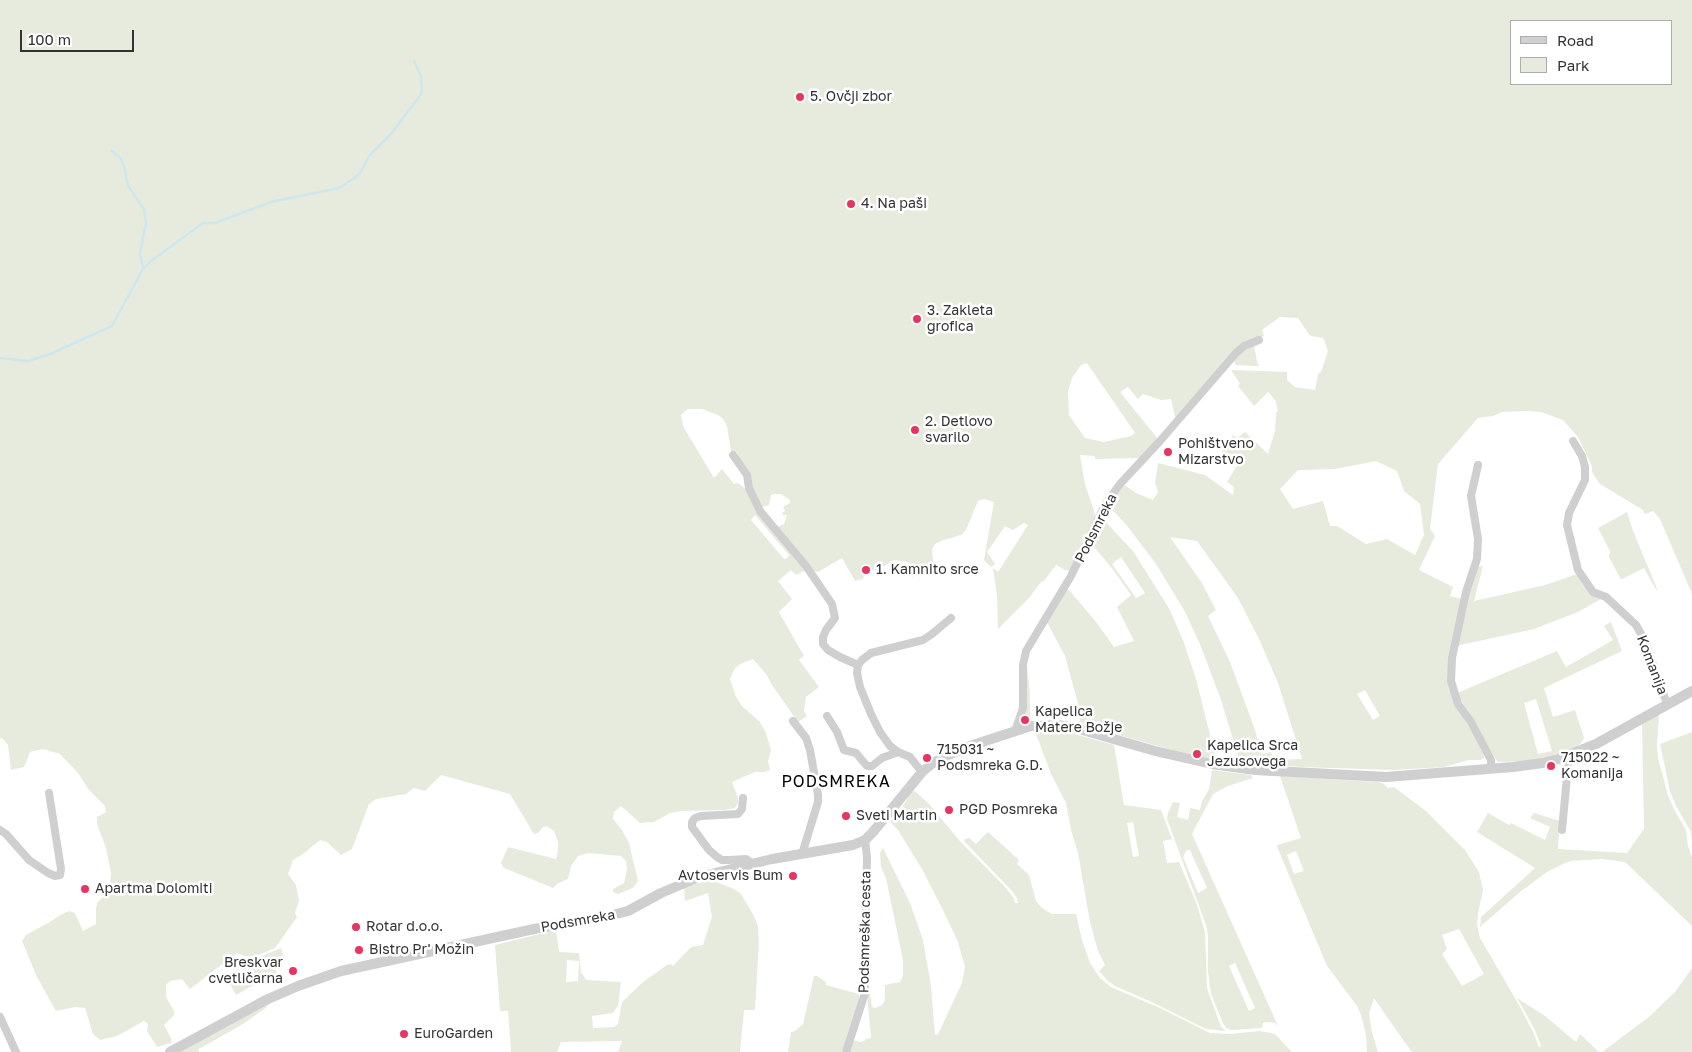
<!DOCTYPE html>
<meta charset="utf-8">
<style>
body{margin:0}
#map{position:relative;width:1692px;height:1052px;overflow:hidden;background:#fff;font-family:"Golos Text",sans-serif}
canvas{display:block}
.legend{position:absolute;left:1510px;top:20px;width:162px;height:65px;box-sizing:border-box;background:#fff;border:1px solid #adadad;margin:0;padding:6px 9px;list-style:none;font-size:15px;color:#323232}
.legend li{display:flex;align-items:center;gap:10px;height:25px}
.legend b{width:25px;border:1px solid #adadad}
.scale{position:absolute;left:20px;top:30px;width:114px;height:22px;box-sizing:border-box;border:2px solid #323232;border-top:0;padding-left:6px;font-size:15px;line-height:18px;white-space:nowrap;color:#323232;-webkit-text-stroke:4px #fff;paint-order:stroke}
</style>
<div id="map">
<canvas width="1692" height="1052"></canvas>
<ul class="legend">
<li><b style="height:6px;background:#cfcfcf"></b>Road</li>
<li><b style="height:14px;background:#e7ebdd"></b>Park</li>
</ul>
<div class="scale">100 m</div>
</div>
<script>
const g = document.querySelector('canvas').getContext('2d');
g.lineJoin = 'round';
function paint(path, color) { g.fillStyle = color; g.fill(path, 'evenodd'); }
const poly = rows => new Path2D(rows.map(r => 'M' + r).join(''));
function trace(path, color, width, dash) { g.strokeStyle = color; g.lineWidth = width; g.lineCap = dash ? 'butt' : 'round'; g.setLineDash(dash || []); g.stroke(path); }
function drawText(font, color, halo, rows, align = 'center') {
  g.font = font + ' "Golos Text",sans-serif'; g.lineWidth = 5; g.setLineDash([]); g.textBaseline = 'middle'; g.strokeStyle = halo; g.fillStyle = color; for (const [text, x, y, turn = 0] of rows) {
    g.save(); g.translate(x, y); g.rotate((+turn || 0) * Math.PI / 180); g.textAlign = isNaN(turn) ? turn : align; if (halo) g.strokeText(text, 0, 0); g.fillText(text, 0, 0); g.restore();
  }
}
paint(poly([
 [0,0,1692,0,1692,594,1660,519,1653,511,1645,514,1643,510,1600,484,1592,472,1592,466,1578,437,1563,420,1541,412,1527,411,1502,412,1493,416,1478,418,1438,464,1430,529,1435,536,1419,570,1453,587,1450,596,1462,599,1449,661,1449,675,1453,694,1459,709,1484,752,1484,758,1481,760,1468,760,1444,767,1394,770,1301,767,1240,762,1221,700,1200,644,1184,610,1156,564,1128,527,1108,505,1123,484,1136,493,1153,500,1158,492,1155,483,1158,463,1205,475,1233,495,1234,487,1227,482,1238,464,1223,453,1222,450,1233,435,1237,438,1245,432,1268,454,1275,431,1276,413,1278,410,1275,400,1268,392,1254,406,1238,386,1240,384,1239,382,1231,370,1287,372,1287,380,1295,387,1315,390,1318,374,1321,372,1328,351,1323,338,1311,336,1308,333,1298,318,1280,317,1262,330,1264,336,1243,344,1237,350,1178,416,1175,417,1171,399,1161,400,1143,394,1138,399,1128,387,1120,392,1158,439,1140,458,1095,459,1095,456,1080,455,1085,484,1096,517,1094,525,1071,571,1065,570,1056,565,1044,581,1041,582,1030,597,998,629,997,596,993,568,998,572,1028,525,1024,523,1013,530,1005,526,987,552,995,564,991,567,984,560,994,502,984,499,978,501,966,530,961,535,941,541,935,544,932,550,934,571,928,571,912,577,908,562,894,560,881,568,865,572,863,579,855,581,842,558,818,572,812,571,777,527,784,524,787,515,783,515,782,513,785,511,783,507,790,503,790,500,781,494,775,494,771,495,769,505,760,508,756,499,748,472,740,462,737,452,732,452,731,451,727,426,723,419,718,415,702,409,688,409,681,415,684,428,714,478,722,469,734,484,738,483,748,491,758,512,790,547,806,570,796,575,791,570,778,581,792,599,779,612,804,656,799,660,819,687,806,697,804,711,807,716,798,722,772,685,766,674,753,659,742,663,735,668,730,679,736,697,742,706,760,722,766,733,771,750,768,761,770,770,765,772,755,772,732,782,738,798,738,803,735,808,725,810,681,811,670,813,654,822,640,823,621,806,614,812,613,819,622,830,629,843,638,881,633,888,618,894,613,892,613,889,624,883,627,870,626,861,621,856,588,853,578,856,571,866,568,879,557,884,553,888,504,868,501,863,508,847,556,859,558,852,558,842,554,831,547,826,543,827,538,833,534,834,510,794,441,775,425,791,414,788,406,794,376,799,369,804,352,849,341,855,327,842,320,840,303,854,293,860,288,874,296,885,299,901,295,913,297,917,275,948,256,956,244,956,237,953,190,989,182,979,170,981,166,985,166,997,174,1011,174,1015,164,1025,172,1040,171,1043,157,1047,147,1031,148,1024,144,1021,117,1036,100,1040,93,1034,85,1008,75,1007,56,1011,37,977,22,941,26,935,48,923,62,914,69,911,75,913,83,931,96,924,96,908,98,902,109,892,111,873,106,848,97,824,97,817,106,812,105,806,89,790,78,773,60,754,43,749,30,752,24,767,11,770,8,745,3,739,0,738],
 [1511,21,1671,21,1671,84,1511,84],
 [1087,363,1135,433,1131,436,1104,442,1085,438,1069,415,1068,392,1072,378,1081,365],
 [1376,461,1397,471,1404,491,1420,504,1424,535,1415,555,1387,539,1366,544,1337,526,1330,526,1323,501,1293,509,1280,489,1298,470,1335,469],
 [755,515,789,555,787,558,784,559,751,520],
 [1170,537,1197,541,1238,598,1259,639,1278,683,1302,759,1274,760,1271,752,1262,754,1254,727,1230,662,1208,616,1216,610,1202,583],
 [1365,690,1380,716,1373,720,1357,694],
 [1254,344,1257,362,1259,366,1236,365,1233,360,1237,355],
 [1627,512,1633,531,1658,591,1655,588,1644,568,1622,579,1620,578,1609,557,1610,551,1598,528],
 [1101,517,1133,551,1170,610,1184,643,1196,679,1215,755,1213,759,1172,750,1080,724,1079,707,1065,656,1048,624,1046,623,1066,589,1070,591,1097,623,1114,647,1134,641,1117,607,1131,595,1111,567,1090,542],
 [1121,557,1145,593,1136,598,1112,564],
 [1483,566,1474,601,1545,585,1577,574,1583,585,1601,599,1578,612,1534,629,1456,646,1474,567],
 [1611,622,1622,651,1544,688,1553,717,1575,710,1584,738,1581,743,1573,750,1549,757,1531,761,1498,762,1490,751,1457,693,1557,651,1566,667,1613,640,1604,626],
 [1536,699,1552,751,1538,754,1524,703],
 [1025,664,1027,665,1030,695,1030,720,1025,717],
 [1659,714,1657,745,1658,758,1668,796,1675,811,1686,830,1688,846,1692,857,1692,926,1625,862,1602,859,1571,861,1563,864,1547,872,1520,892,1480,927,1481,917,1535,868,1477,832,1488,813,1509,825,1511,823,1545,840,1550,827,1530,818,1534,813,1560,821,1558,849,1627,853,1644,829,1642,723],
 [1041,730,1067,732,1114,745,1124,805,1161,810,1172,839,1163,841,1167,863,1179,862,1196,902,1205,932,1207,988,1221,1027,1226,1031,1206,1029,1154,1003,1117,987,1108,981,1099,971,1105,965,1098,951,1090,922,1078,853,1071,830,1066,803,1051,774,1035,731],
 [1133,822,1139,856,1133,857,1127,823],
 [1692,732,1692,843,1691,832,1676,806,1670,791,1660,744],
 [1212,770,1251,775,1253,778,1228,786,1213,794,1192,834,1278,1026,1275,1023,1267,1022,1263,1023,1262,1028,1231,1030,1226,1028,1223,1023,1211,994,1208,972,1208,936,1206,925,1167,819,1168,813,1173,802,1180,803,1177,817,1188,820,1190,808,1200,810,1202,801,1209,789],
 [1187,850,1190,850,1207,888,1198,893,1183,857],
 [1235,963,1255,1008,1249,1011,1229,966],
 [1280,776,1378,782,1384,784,1388,788,1394,787,1426,811,1465,850,1479,872,1483,890,1478,913,1477,924,1480,938,1519,1005,1533,1032,1539,1047,1541,1046,1535,1030,1517,998,1545,1016,1576,1042,1580,1034,1599,1052,1412,1052,1403,1040,1374,998,1369,1014,1372,1032,1378,1052,1367,1052,1366,1035,1361,1015,1357,1006,1327,966,1278,849,1277,845,1301,838],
 [1296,851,1304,871,1294,874,1287,855],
 [1459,929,1484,974,1462,986,1442,954,1447,949,1442,935],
 [915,791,929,804,959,840,1004,886,1013,897,1015,903,1018,903,1017,898,1012,891,964,841,965,839,969,838,976,844,988,832,1019,860,1017,864,1029,875,1036,901,1042,908,1052,914,1076,914,1082,940,1090,963,1100,978,1111,987,1160,1008,1210,1033,1230,1034,1260,1031,1275,1034,1292,1052,850,1052,853,1040,861,1042,864,1041,866,1039,871,1038,867,995,869,986,872,1007,875,1008,882,1005,885,1000,885,985,900,982,903,976,903,960,886,878,881,867,880,853,883,848,910,903,923,940,931,986,935,1035,938,1034,962,983,965,967,958,942,942,908,922,869,898,830,890,822,901,810,911,792],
 [711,880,734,889,741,894,753,914,758,926,759,943,755,1010,744,1010,740,1052,618,1052,622,1041,561,1042,557,1052,511,1052,508,1011,500,1011,495,945,556,930,559,952,579,953,581,972,586,980,621,982,618,1006,613,1013,592,1016,593,1028,614,1027,618,1024,622,1002,643,982,667,965,671,964,673,966,691,947,703,945,712,917,708,893,685,901,684,887],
 [567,960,579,961,578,981,566,982],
 [281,948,283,955,273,960,278,977,268,977,236,995,230,984,238,976,247,973,248,962],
 [1692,968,1692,1052,1602,1052,1650,1016,1675,992],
 [814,976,817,976,826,982,826,985,859,994,859,1006,843,1052,788,1052,791,1032,795,1031,803,1024],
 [266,1006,267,1007,243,1024,201,1048,198,1049,199,1052,180,1052]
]), '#e7ebdd');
trace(poly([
 [112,151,120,158,124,166,128,186,144,209,146,223,140,253,143,268],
 [0,358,28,361,50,354,112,326,143,269,151,261,203,223,215,223,271,202,339,188,353,179,360,173,369,156,391,134,422,93,421,76,414,61]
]), '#cce7ee', 2.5);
trace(poly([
 [1573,441,1582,456,1585,467,1585,480,1569,513,1567,525,1578,570,1593,592,1606,597,1636,625,1644,639,1667,704],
 [733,455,747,475,749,488,760,511,806,566,832,604,835,618,826,630,823,637,823,644,828,650,840,657,858,665],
 [1478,465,1471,496,1478,539,1477,559,1466,592,1452,658,1451,681,1458,704,1471,722,1491,760,1491,769],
 [827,716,837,732,844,750,856,753,867,766,872,766,882,758,898,752],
 [793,721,806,738,810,750,818,795,818,802,802,854],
 [1015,731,1023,708,1023,665,1026,651,1071,576,1106,503,1120,484,1160,441,1236,353,1244,346,1259,340],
 [922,772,910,757,898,752,890,746,880,732,871,714,860,687,857,673,858,665,862,660,871,653,923,640,932,634,951,618],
 [743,798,742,809,738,814,701,816,695,818,692,822,692,827,709,850,717,857,722,860,729,860,746,859,752,863],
 [0,830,6,834,29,860,48,873,55,876,60,875,61,869,49,793],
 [1562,830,1569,755],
 [0,1017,16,1052],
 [846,1052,865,993,867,857,865,840]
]), '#cfcfcf', 8);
trace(poly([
 [170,1052,268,999,298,986,341,971,534,929,604,917,628,911,661,893,699,877,772,859,853,845,865,840,873,832,922,772,933,763,955,752,976,744,1031,726,1058,725,1079,729,1155,751,1212,764,1255,770,1386,777,1513,767,1543,763,1559,759,1596,744,1692,691]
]), '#cfcfcf', 10);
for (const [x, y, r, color] of [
 [800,97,5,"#e83461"],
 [851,204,5,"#e83461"],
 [917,319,5,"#e83461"],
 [915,430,5,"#e83461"],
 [1168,452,5,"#e83461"],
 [866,570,5,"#e83461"],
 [1025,720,5,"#e83461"],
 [1197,754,5,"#e83461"],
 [927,758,5,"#e83461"],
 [1551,766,5,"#e83461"],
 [949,810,5,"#e83461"],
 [846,816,5,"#e83461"],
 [793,876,5,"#e83461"],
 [85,889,5,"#e83461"],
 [356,927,5,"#e83461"],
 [359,950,5,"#e83461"],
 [293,971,5,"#e83461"],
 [404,1034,5,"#e83461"]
]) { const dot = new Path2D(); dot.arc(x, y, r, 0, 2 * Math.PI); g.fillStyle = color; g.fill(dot); trace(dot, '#fff', 2); }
drawText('14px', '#323232', '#fff', [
 ["5. Ovčji zbor",810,97],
 ["4. Na paši",861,204],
 ["3. Zakleta",927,311],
 ["grofica",927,327],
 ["2. Detlovo",925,422],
 ["svarilo",925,438],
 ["Pohištveno",1178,444],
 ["Mizarstvo",1178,460],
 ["1. Kamnito srce",876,570],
 ["Kapelica",1035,712],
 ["Matere Božje",1035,728],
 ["Kapelica Srca",1207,746],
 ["Jezusovega",1207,762],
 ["715031 ~",937,750],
 ["Podsmreka G.D.",937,766],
 ["715022 ~",1561,758],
 ["Komanija",1561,774],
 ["PGD Posmreka",959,810],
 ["Sveti Martin",856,816],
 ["Avtoservis Bum",783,876,"right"],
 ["Apartma Dolomiti",95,889],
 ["Rotar d.o.o.",366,927],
 ["Bistro Pr' Možin",369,950],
 ["Breskvar",283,963,"right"],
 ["cvetličarna",283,979,"right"],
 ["EuroGarden",414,1034]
], 'left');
drawText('14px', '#323232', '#fff', [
 ["Podsmreka",1096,528,-63],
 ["Komanija",1652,665,69],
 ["Podsmreka",578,921,-10],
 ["Podsmreška cesta",865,932,-89]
]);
g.letterSpacing = '1px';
drawText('16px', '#000', '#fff', [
 ["PODSMREKA",836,782]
]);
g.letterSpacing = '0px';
</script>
